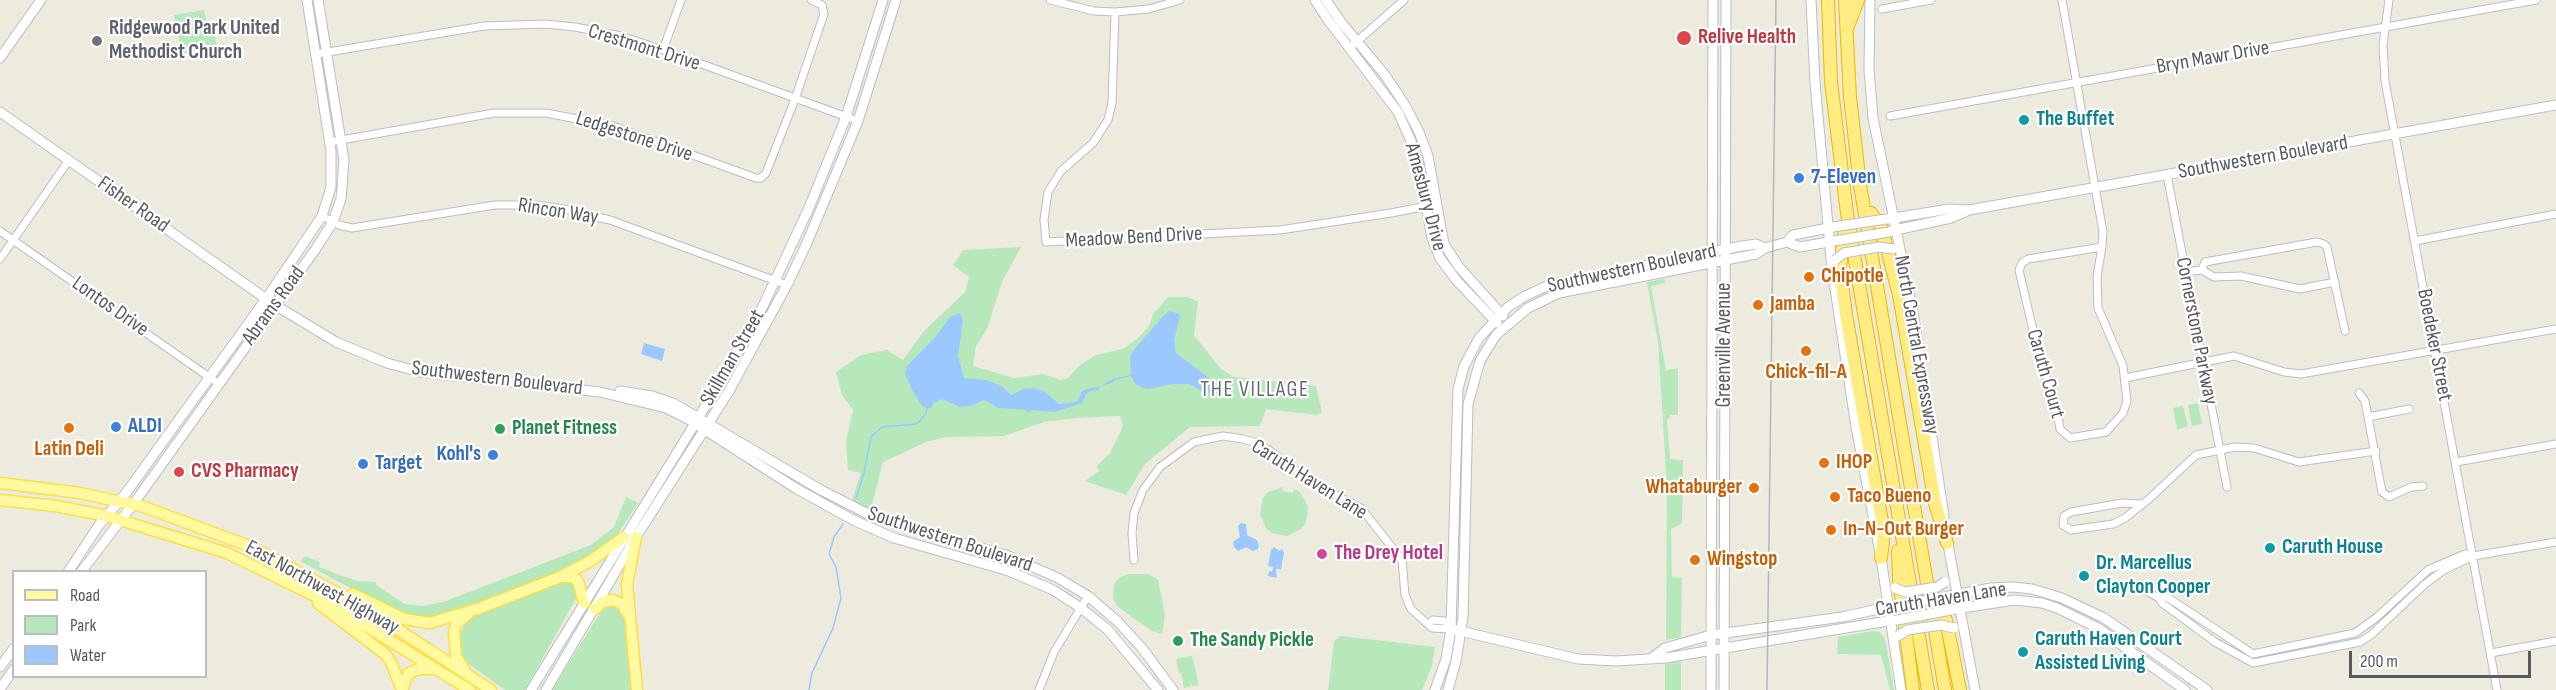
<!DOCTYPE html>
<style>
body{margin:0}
#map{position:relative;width:2556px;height:690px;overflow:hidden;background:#edebde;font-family:"Sofia Sans Condensed",sans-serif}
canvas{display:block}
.legend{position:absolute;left:12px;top:570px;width:195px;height:108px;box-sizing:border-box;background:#fff;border:2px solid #bcbdc0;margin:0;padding:8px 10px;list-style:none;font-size:18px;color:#575b61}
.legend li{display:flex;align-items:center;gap:12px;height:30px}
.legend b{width:30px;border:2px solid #bcbdc0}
.scale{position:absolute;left:2349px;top:651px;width:182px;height:27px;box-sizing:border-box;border:3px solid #575b61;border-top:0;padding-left:8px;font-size:18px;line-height:21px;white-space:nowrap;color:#575b61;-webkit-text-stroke:4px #fff;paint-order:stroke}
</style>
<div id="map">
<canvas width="2556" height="690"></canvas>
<ul class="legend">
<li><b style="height:8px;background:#fff9a0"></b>Road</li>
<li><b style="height:16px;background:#b7e8bc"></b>Park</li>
<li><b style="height:16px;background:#9bc9ff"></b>Water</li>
</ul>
<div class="scale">200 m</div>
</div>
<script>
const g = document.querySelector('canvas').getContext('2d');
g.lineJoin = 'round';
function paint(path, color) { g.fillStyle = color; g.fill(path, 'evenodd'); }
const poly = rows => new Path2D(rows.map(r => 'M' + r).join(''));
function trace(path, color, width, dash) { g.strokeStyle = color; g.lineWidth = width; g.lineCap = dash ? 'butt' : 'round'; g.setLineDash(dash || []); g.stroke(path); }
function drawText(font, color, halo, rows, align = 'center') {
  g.font = font + ' "Sofia Sans Condensed",sans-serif'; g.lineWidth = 4.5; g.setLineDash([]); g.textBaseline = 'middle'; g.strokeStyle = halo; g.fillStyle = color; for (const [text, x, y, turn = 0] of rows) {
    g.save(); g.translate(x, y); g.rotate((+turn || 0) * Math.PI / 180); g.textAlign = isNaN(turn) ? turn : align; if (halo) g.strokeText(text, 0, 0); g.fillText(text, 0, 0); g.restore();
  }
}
paint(poly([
 [204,10,207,25,213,24,217,47,182,54,174,15],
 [1021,247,1002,282,987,329,976,346,973,366,1014,378,1043,374,1061,380,1068,378,1080,365,1096,355,1123,349,1138,338,1149,326,1153,314,1168,297,1188,297,1198,302,1194,335,1221,369,1234,377,1316,386,1322,412,1317,415,1266,409,1260,426,1190,427,1145,464,1126,495,1085,481,1099,471,1097,466,1110,453,1123,426,1120,416,1077,418,1044,422,1004,436,947,437,926,442,883,462,870,512,851,503,861,473,848,470,846,442,853,410,842,395,836,372,861,355,887,350,903,360,924,331,965,292,969,277,953,265,963,250],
 [1664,279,1665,283,1651,286,1666,370,1678,368,1678,415,1670,415,1670,418,1667,420,1670,459,1683,460,1682,523,1671,529,1672,577,1682,578,1681,637,1666,640,1667,487,1658,342,1647,282],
 [2198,403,2202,424,2192,426,2188,405],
 [2183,406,2188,427,2177,429,2173,408],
 [1283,487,1282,491,1293,493,1294,489,1300,492,1308,506,1306,522,1301,529,1287,536,1272,533,1266,528,1260,514,1263,498,1268,492],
 [626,497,638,503,635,508,617,535,591,559,440,619,403,616,300,561,305,556,320,562,319,567,342,576,358,581,376,582,376,585,405,604,424,606,446,601,591,545,614,527],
 [1129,574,1149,574,1158,580,1165,615,1162,634,1152,631,1132,617,1118,607,1113,599,1114,584,1120,577],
 [568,580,575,584,578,595,525,690,505,690,466,662,461,654,459,636,468,619,476,614,561,581],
 [609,606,618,607,625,617,633,690,552,690,602,610],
 [1872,631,1880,632,1885,639,1894,690,1890,690,1881,655,1837,654,1838,637],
 [1341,636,1435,647,1432,666,1422,690,1328,690,1334,641],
 [1192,656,1199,685,1192,686,1190,680,1191,686,1184,688,1181,673,1187,672,1179,673,1176,659],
 [1681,661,1681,690,1665,690,1665,664]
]), '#b7e8bc');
paint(poly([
 [1170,311,1179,314,1180,317,1174,339,1176,353,1220,386,1224,391,1222,395,1205,393,1189,384,1173,384,1149,389,1141,387,1135,384,1131,376,1115,380,1112,383,1100,386,1099,390,1090,391,1086,394,1082,403,1055,412,1032,410,1029,412,1026,410,998,408,984,400,970,406,960,407,942,399,934,403,931,408,927,408,922,406,912,390,905,374,907,366,937,335,950,317,960,313,963,320,958,356,964,378,986,380,1003,387,1011,395,1024,389,1032,388,1044,391,1059,404,1070,403,1078,401,1082,391,1087,389,1098,387,1115,378,1131,375,1130,358,1133,351,1164,315],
 [644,343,665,349,662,361,641,354],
 [1241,523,1246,524,1247,535,1257,540,1259,546,1258,549,1253,551,1246,547,1238,551,1234,547,1233,542,1240,537,1238,526],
 [1274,547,1279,551,1282,549,1284,552,1281,569,1276,569,1277,578,1268,576,1269,571,1272,572,1273,567,1268,566,1271,550]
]), '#9bc9ff');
trace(poly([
 [856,498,864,473,871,437,882,427,917,424,926,414,927,408],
 [809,690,812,673,833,628,841,598,836,567,829,554,834,537,843,524]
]), '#9bc9ff', 1.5);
const street = poly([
 [1050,0,1094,11,1115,12,1149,9,1180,0],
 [2062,0,2103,232,2102,247,2097,276,2098,308,2123,366,2127,401,2123,413,2106,432,2070,438,2060,429,2055,400,2040,360,2019,270,2022,263,2028,259,2102,247],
 [2389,0,2383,45,2385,81,2497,690],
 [1882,9,1931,0],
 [1115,12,1112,103,1108,120,1093,143,1061,171,1048,192,1044,220,1046,242,1280,230,1391,213,1437,204],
 [1354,44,1404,0],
 [663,50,681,0],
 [316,54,484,26,545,24,575,27,621,36,663,50,858,121],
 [1890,116,2536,0],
 [330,142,494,113,546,113,613,126,756,178,761,178,766,173,795,99,824,14,822,5,811,0],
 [2167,175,2227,487],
 [322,216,339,225,352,228,495,205,534,205,559,208,610,220,787,285],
 [0,231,219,384],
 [2415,241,2556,214],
 [0,259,69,160],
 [2202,270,2205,262,2317,242,2324,244,2327,247,2345,331],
 [2184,272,2202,270,2214,277,2241,276,2300,289,2335,282],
 [2125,378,2234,356,2284,372,2301,374,2556,329],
 [2359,393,2365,401,2382,492,2389,497,2411,487,2423,486],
 [2368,417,2409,409],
 [2456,462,2556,444],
 [2141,504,2122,503,2071,512,2064,516,2063,525,2071,530,2113,524,2125,518,2149,499,2196,455,2235,447,2254,448,2299,462,2376,451],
 [1134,560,1132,533,1134,513,1143,490,1160,467,1194,442,1223,436,1243,439,1254,442,1269,450,1311,482,1361,508,1402,560,1405,595,1411,609,1432,628,1451,629],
 [2143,589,2159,598,2162,603,2215,642,2253,663,2360,642,2371,635,2425,584,2444,570,2473,556,2556,542],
 [2159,598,2167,597,2253,654,2355,633,2377,617,2428,570,2465,554,2473,556],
 [1429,623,1433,620,1445,621,1451,629],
 [2491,653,2556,641],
 [1039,690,1054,652,1088,596]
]);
const secondary = poly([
 [1315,0,1328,20,1398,112,1411,141,1419,166,1432,238,1440,258,1457,281,1497,323],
 [1326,0,1341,22,1385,75,1405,105,1419,132,1428,156,1444,244,1459,267,1503,316],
 [1811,0,1815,83,1832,269,1856,427,1881,558,1901,690],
 [1870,0,1869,70,1873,118,1913,312,1944,516],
 [0,58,41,0],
 [0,112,275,305,336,342,387,363,420,372,600,392,666,408,688,419,797,489,855,521,894,538,1009,571,1053,590,1081,608,1108,630,1158,690],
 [1888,219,1949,209,1969,210,2556,105],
 [1891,231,1951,218,1967,211],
 [1787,242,1800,247,1834,241],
 [620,391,652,396,673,403,821,490,868,514,895,524,1006,555,1058,578,1088,596,1117,621,1142,648,1173,690],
 [1947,539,1975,690],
 [68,572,99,525,126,493,266,299,322,216,331,187,331,151,307,0],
 [81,572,137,499,315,250,333,222,341,199,344,160,318,0],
 [1939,598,1991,588,2013,587,2032,589,2062,598,2104,618,2207,690],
 [1955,609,2015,600,2042,603,2057,608,2098,628,2185,690],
 [1456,630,1578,659,1616,661,1665,658,1894,620],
 [1653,657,1665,648,1711,635,1842,617,1892,606],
 [0,667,14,648],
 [0,689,14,669],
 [531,690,699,417,763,306,808,210,846,117,883,0],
 [546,690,636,537,729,391,787,285,806,245,858,121,896,0],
 [1435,690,1446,659,1451,629,1458,389,1464,366,1479,338,1508,307,1525,296,1549,285,1742,246,1756,244,1765,248],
 [1448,690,1456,661,1463,617,1468,404,1480,361,1496,335,1528,308,1559,293,1756,254,1765,248,1787,242,1793,235,1833,227],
 [1711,690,1713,0],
 [1724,690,1726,0]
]);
const primary = poly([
 [0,483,80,493,144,507,252,547,360,605,491,690],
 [0,500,56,506,107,516,227,553,325,601,470,690],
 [636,537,627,584,637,690],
 [561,577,573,577,578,581,584,603],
 [353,594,404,619,430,623,480,608,560,577,589,562,624,537],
 [318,603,385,654,391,662,402,690],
 [595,609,602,602,613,600,622,604,627,613],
 [465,671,456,656,454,633,456,624,468,614],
 [403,690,404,683,409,673,419,669,435,669]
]);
const highway = poly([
 [1828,0,1831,82,1847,213,1928,690],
 [1845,0,1850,97,1860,185,1945,690],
 [1848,26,1858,0],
 [1871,213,1881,226,1899,295,1935,503,1947,543],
 [1845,228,1840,267,1846,315,1884,533,1881,558],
 [1898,551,1899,579,1913,690],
 [1933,604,1946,620,1960,690]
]);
trace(street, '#bbbdc4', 9);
trace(secondary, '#bbbec6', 11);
trace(primary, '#ffde44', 13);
trace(highway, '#eab900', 14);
trace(street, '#fff', 7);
trace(secondary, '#fff', 9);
trace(primary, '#fff9a0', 10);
trace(highway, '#ffec82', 12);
trace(poly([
 [1767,690,1776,0]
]), '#b5b6b6', 1.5);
const secondaryBridge = poly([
 [1833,227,1886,219],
 [1834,241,1889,232],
 [1835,260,1844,253,1879,247,1893,249],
 [1895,588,1905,592,1937,587,1945,582],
 [1895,606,1939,598],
 [1897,620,1951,610],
 [1898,636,1907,630,1941,625,1954,628]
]);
trace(secondaryBridge, '#bbbec6', 11, []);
trace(secondaryBridge, '#fff', 9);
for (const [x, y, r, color] of [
 [1684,38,8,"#e0444e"],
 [97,41,6,"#6b7280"],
 [2024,120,6,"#0f9aa8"],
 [1799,178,6,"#3f7fe0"],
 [1809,277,6,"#e8710a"],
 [1758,305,6,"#e8710a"],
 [1806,351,6,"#e8710a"],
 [116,427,6,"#3f7fe0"],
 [69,428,6,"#e8710a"],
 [500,429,6,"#2e9e5b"],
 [493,455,6,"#3f7fe0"],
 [1824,463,6,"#e8710a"],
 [363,464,6,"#3f7fe0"],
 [179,472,6,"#e0444e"],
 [1754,488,6,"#e8710a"],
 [1835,497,6,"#e8710a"],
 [1831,530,6,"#e8710a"],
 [2270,548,6,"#0f9aa8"],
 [1322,554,6,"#d1479c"],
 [1695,560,6,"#e8710a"],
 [2084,576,6,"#0f9aa8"],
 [1178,641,6,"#2e9e5b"],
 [2023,652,6,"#0f9aa8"]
]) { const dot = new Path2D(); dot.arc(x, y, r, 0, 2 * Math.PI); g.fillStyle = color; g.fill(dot); trace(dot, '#fff', 2); }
drawText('bold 21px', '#5b616d', '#fff', [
 ["Ridgewood Park United",109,29],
 ["Methodist Church",109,53]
], 'left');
drawText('bold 21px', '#be3a42', '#fff', [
 ["Relive Health",1698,38],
 ["CVS Pharmacy",191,472]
], 'left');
drawText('21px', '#575b61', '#fff', [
 ["Crestmont Drive",644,48,17],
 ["Bryn Mawr Drive",2213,58,-10],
 ["Ledgestone Drive",634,137,18],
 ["Southwestern Boulevard",2263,158,-10],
 ["Amesbury Drive",1425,197,75],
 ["Fisher Road",133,205,35],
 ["Rincon Way",558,212,9],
 ["Meadow Bend Drive",1134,238,-3],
 ["Southwestern Boulevard",1632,269,-12],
 ["Abrams Road",274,306,-54],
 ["Lontos Drive",110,307,35],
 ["Cornerstone Parkway",2196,331,79],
 ["Greenville Avenue",1725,345,-90],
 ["North Central Expressway",1916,345,80],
 ["Boedeker Street",2434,345,79],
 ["Skillman Street",733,358,-60],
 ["Caruth Court",2045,374,74],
 ["Southwestern Boulevard",497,379,7],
 ["Caruth Haven Lane",1309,480,32],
 ["Southwestern Boulevard",950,540,18],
 ["East Northwest Highway",322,588,29],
 ["Caruth Haven Lane",1941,600,-9]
]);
drawText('bold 21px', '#0d838f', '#fff', [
 ["The Buffet",2036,120],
 ["Caruth House",2282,548],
 ["Dr. Marcellus",2096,564],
 ["Clayton Cooper",2096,588],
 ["Caruth Haven Court",2035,640],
 ["Assisted Living",2035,664]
], 'left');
drawText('bold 21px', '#366cbe', '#fff', [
 ["7-Eleven",1811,178],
 ["ALDI",128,427],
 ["Kohl's",481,455,"right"],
 ["Target",375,464]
], 'left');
drawText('bold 21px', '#c56008', '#fff', [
 ["Chipotle",1821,277],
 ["Jamba",1770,305],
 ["Chick-fil-A",1806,373,"center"],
 ["Latin Deli",69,450,"center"],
 ["IHOP",1836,463],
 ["Whataburger",1742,488,"right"],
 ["Taco Bueno",1847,497],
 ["In-N-Out Burger",1843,530],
 ["Wingstop",1707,560]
], 'left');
drawText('bold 21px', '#27864d', '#fff', [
 ["Planet Fitness",512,429],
 ["The Sandy Pickle",1190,641]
], 'left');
drawText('bold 21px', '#b23c85', '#fff', [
 ["The Drey Hotel",1334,554]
], 'left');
g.letterSpacing = '1.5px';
drawText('22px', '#686d73', '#fff', [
 ["THE VILLAGE",1255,390]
]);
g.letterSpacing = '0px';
</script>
